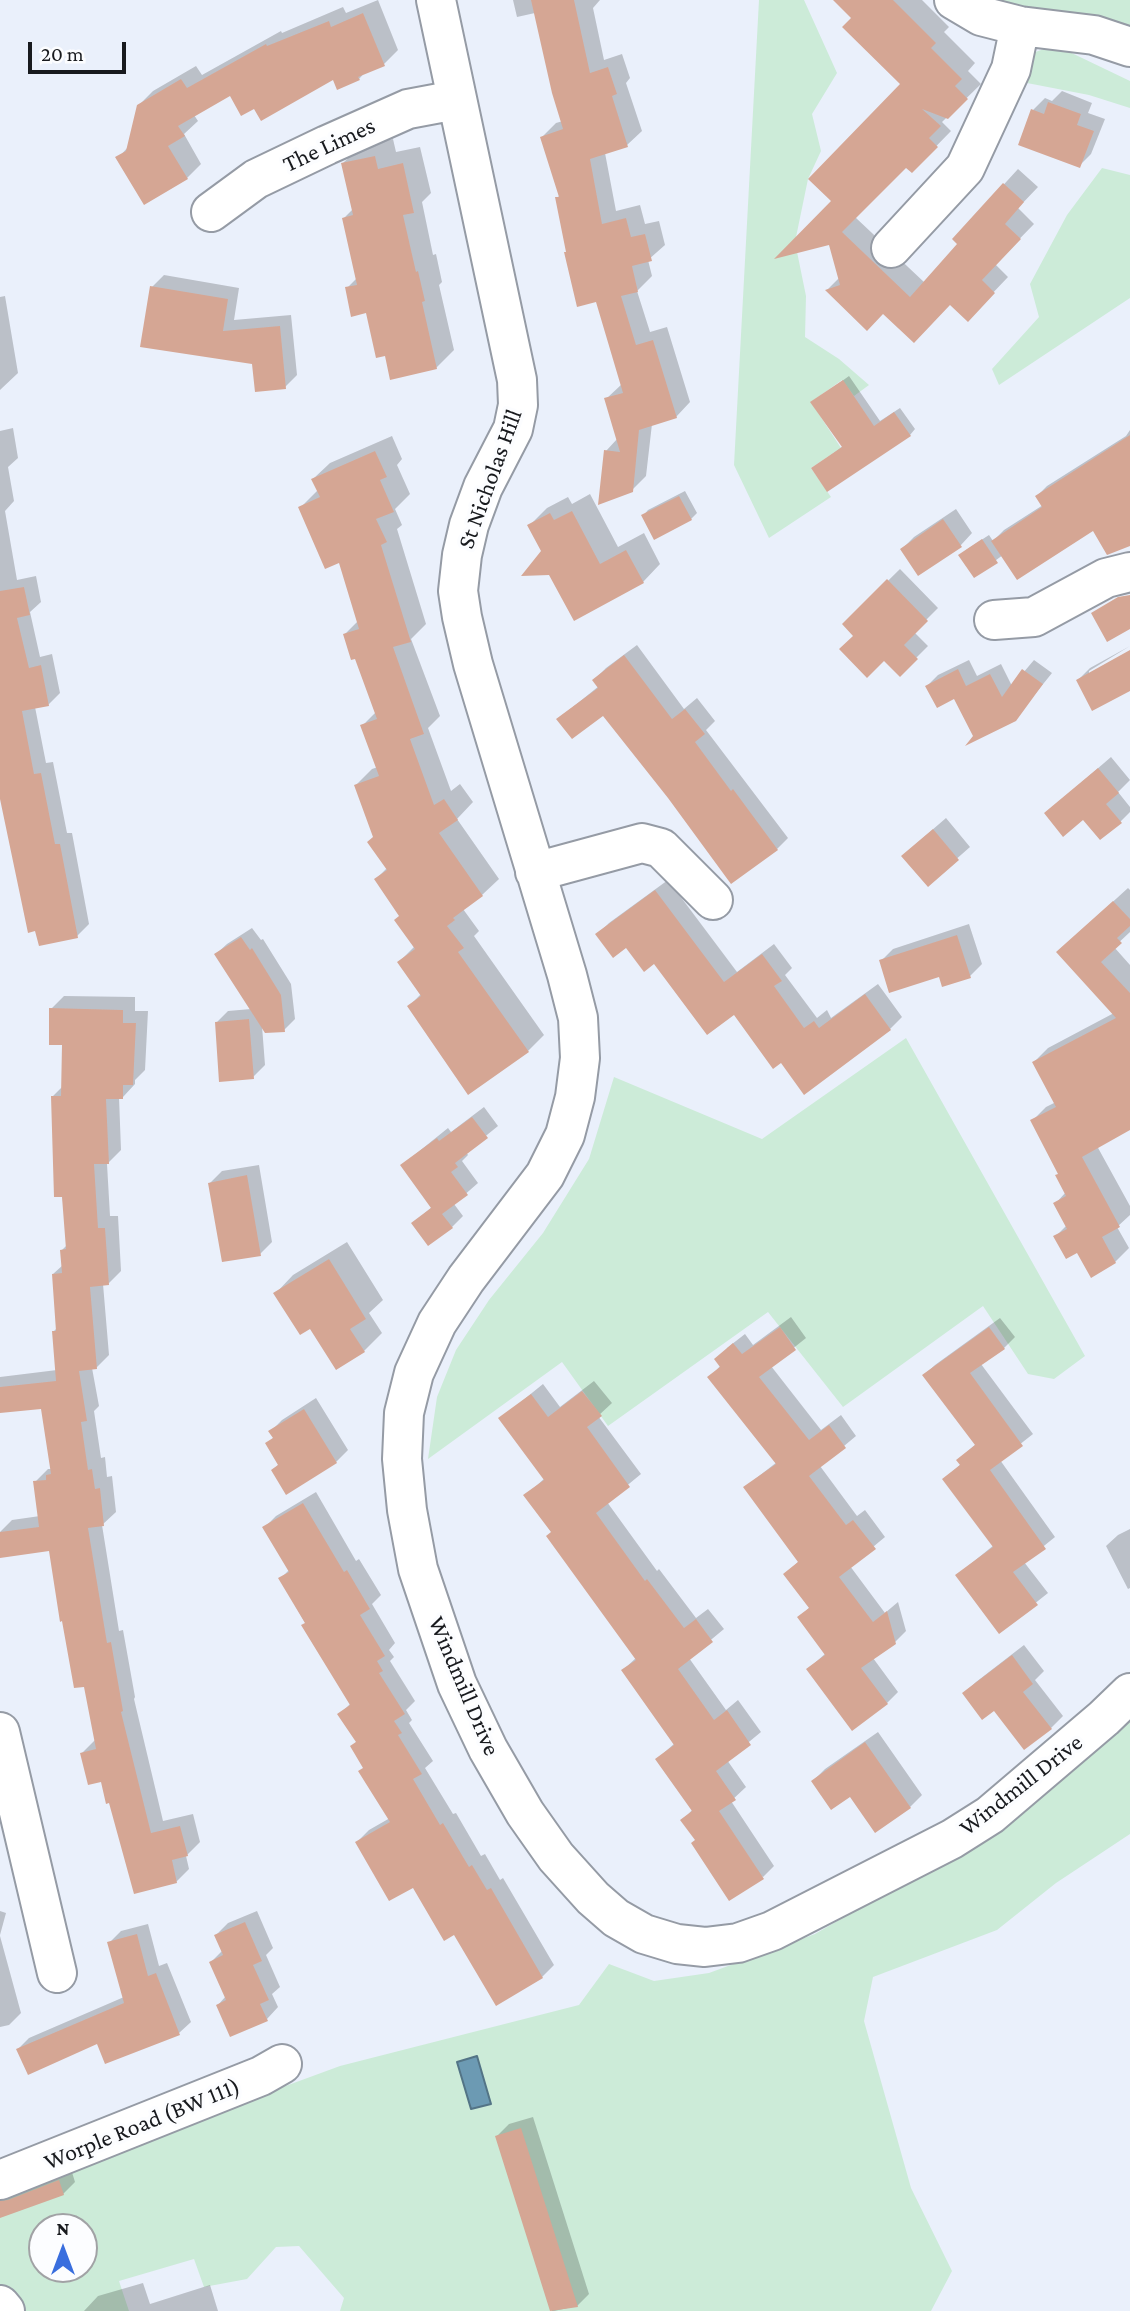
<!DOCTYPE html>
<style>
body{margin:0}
#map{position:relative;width:1130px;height:2311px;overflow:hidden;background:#eaf0fb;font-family:"Crimson Pro",serif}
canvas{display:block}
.north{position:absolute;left:28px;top:2213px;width:70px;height:70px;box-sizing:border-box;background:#fcfdff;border:2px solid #a1a2a5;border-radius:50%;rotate:0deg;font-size:19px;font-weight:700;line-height:28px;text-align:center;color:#181a1e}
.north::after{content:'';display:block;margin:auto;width:24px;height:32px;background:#396ede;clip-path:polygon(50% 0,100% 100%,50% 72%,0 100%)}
.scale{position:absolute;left:28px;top:42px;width:98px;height:32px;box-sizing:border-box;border:4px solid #181a1e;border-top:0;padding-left:9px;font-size:21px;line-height:24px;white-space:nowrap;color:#181a1e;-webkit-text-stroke:5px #fcfdff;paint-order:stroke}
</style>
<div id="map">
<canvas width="1130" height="2311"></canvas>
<div class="north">N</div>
<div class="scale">20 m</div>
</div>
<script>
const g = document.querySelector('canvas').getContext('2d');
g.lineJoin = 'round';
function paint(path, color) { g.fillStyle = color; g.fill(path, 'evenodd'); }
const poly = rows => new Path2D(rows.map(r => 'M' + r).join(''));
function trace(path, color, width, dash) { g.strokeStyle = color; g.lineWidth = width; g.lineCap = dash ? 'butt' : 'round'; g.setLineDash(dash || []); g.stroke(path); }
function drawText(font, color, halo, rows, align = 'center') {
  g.font = font + ' "Crimson Pro",serif'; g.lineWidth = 7; g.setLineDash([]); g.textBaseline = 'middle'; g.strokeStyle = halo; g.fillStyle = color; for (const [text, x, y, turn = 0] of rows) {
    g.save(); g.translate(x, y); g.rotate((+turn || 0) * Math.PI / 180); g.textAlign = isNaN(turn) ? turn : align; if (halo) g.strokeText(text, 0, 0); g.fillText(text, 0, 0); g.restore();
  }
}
paint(poly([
 [759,0,804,0,837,73,812,114,821,151,808,179,795,242,806,296,805,337,839,359,869,385,854,396,842,380,811,402,841,448,811,468,831,497,769,538,734,465],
 [994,0,1130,0,1130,29,1030,16],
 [1055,45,1130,81,1130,108,1089,95,1027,83,1027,55],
 [1102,168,1130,175,1130,298,999,385,992,369,1039,317,1030,284,1067,215],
 [906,1038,1085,1356,1054,1379,1028,1374,983,1306,843,1407,768,1312,608,1426,562,1362,428,1459,437,1397,456,1350,489,1300,543,1233,589,1159,614,1077,762,1139],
 [1130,1712,1130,1834,1056,1883,997,1930,873,1977,864,2021,911,2188,952,2271,931,2311,340,2311,344,2298,299,2246,276,2247,247,2279,204,2287,194,2259,119,2281,129,2311,21,2311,0,2284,0,2191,340,2066,579,2005,609,1964,654,1981,709,1973,815,1934,937,1863],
 [42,2227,84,2227,84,2269,42,2269]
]), '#ccebd8');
const water = poly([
 [477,2056,491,2104,471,2109,457,2062,477,2056]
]);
paint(water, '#6c9ab3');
trace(water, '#537486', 2);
paint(poly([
 [378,0,398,50,384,64,366,71,359,79,334,78,255,107,231,94,194,115,198,121,184,134,201,164,187,178,118,158,129,146,138,106,153,91,196,66,202,75,281,31,282,33,343,7,346,13],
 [513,0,600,0,593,8,604,60,622,54,630,78,626,83,642,131,627,145,605,153,616,211,640,205,645,224,659,221,665,245,648,260,652,276,637,291,650,332,667,327,690,402,676,417,652,424,646,476,632,490,606,451,618,438,606,399,622,384,597,300,568,251,557,198,561,194,542,137,556,123,563,121,535,13,517,17],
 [835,0,922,0,949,27,944,32,975,63,968,71,981,84,942,122,951,131,912,171,906,165,855,217,925,283,960,244,954,239,1018,169,1038,187,1018,208,1034,224,995,264,1008,277,968,319,951,303,883,312,827,290,839,278,833,201,902,84,853,18],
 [1062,91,1092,103,1088,113,1105,119,1091,154,1079,166,1033,110,1045,98,1052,101],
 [393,139,396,152,420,147,431,193,422,202,433,255,436,254,442,282,439,285,454,350,436,368,386,354,368,311,347,288,357,278,344,218,353,209,343,163,361,146],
 [164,275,239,288,234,320,291,315,297,375,285,387,152,287],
 [5,296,18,373,0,390,0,297],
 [849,376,880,421,900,408,915,429,910,435,814,468,843,446,813,402],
 [13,428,18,458,8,467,14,501,5,511,17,580,36,576,41,602,30,612,40,657,52,654,60,693,48,705,35,707,46,763,53,762,67,833,72,833,89,924,77,936,0,789,0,431],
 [1130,430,1130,544,1093,528,1003,555,974,576,966,550,989,535,993,541,1004,530,1043,505,1037,496,1047,486,1126,436],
 [392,436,402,459,397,465,410,494,395,509,402,525,397,529,426,624,411,639,440,716,428,728,451,791,460,784,473,802,457,819,499,879,482,895,463,909,479,931,474,936,544,1035,528,1051,409,1006,422,993,399,962,415,946,401,915,376,879,388,867,356,785,372,769,378,767,362,726,376,712,356,657,345,634,358,621,340,561,300,508,318,490,313,479,330,463],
 [685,491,697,513,691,519,643,516,648,510],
 [590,494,618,547,644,533,660,564,643,582,543,551,529,526,547,508,568,497,572,504],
 [956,509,972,533,961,545,902,549,914,537],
 [900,569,938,608,914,632,928,646,900,674,844,624],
 [637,645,684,709,697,698,715,721,706,730,788,838,777,849,669,797,604,714,558,719,599,686,594,680,606,668],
 [1130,646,1089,671,1089,675,1130,652,1130,689,1078,680,1090,668],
 [969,660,977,676,1001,664,1012,686,1034,660,1052,673,1015,719,975,736,955,697,927,686,938,675],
 [1111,757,1130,780,1118,792,1130,807,1130,812,1120,822,1046,813],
 [946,818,970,847,928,884,916,844],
 [668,880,737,972,774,944,792,968,785,975,817,1018,827,1010,831,1018,878,984,902,1017,890,1029,804,1093,781,1061,734,1013,626,946,597,935,609,923],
 [1128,888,1130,890,1130,932,1114,947,1130,965,1130,1128,1097,1146,1130,1206,1130,1215,1117,1227,1129,1248,1115,1262,1078,1250,1055,1237,1067,1225,1055,1204,1066,1192,1060,1173,1032,1121,1046,1107,1056,1102,1034,1062,1048,1048,1114,1013,1073,938],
 [969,924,982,964,970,976,940,975,881,961,893,949],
 [252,928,261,940,263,939,291,984,295,1019,284,1030,262,1026,265,1065,253,1077,216,1023,228,1011,251,1009,216,954,227,944],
 [64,996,135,997,135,1011,148,1011,145,1070,135,1080,135,1084,123,1097,119,1097,121,1150,107,1164,110,1216,118,1216,121,1271,108,1284,103,1284,109,1355,96,1368,92,1368,99,1406,94,1411,101,1458,105,1457,107,1477,112,1476,116,1512,102,1525,119,1631,123,1630,135,1697,134,1699,163,1821,193,1814,200,1842,186,1856,189,1869,176,1882,82,1753,95,1740,86,1685,50,1550,0,1537,0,1532,12,1520,40,1516,35,1482,48,1469,52,1469,42,1407,0,1411,0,1377,57,1370,53,1332,57,1328,53,1274,63,1265,62,1250,67,1245,53,1096,63,1086,64,1043,51,1009],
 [484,1107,498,1126,466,1152,468,1155,462,1161,478,1183,454,1204,463,1216,452,1227,413,1223,432,1207,402,1165,448,1128,451,1132],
 [259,1165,272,1242,260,1254,210,1183,222,1171],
 [347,1242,383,1300,369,1313,382,1333,364,1351,310,1327,276,1293,293,1275],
 [791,1317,806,1338,771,1366,821,1430,841,1415,856,1436,820,1466,857,1516,865,1510,885,1537,850,1566,885,1613,898,1602,906,1631,895,1642,873,1658,898,1692,887,1703,808,1669,826,1653,799,1618,810,1607,786,1574,799,1561,745,1487,777,1462,710,1377,721,1365,727,1348,745,1334,753,1345],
 [1000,1318,1015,1337,1004,1348,981,1364,1033,1434,1000,1460,1055,1537,1024,1562,1048,1593,999,1632,957,1575,994,1545,944,1479,961,1464,958,1460,976,1444,924,1375,935,1365],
 [594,1381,612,1403,598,1416,641,1474,607,1502,657,1571,659,1569,696,1618,708,1609,724,1629,689,1658,726,1710,738,1700,761,1732,727,1760,746,1787,731,1801,774,1866,763,1877,697,1840,683,1820,693,1809,657,1759,675,1743,623,1670,637,1657,526,1495,545,1478,501,1418,543,1384,560,1407],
 [316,1398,348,1450,336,1462,287,1493,273,1470,279,1464,267,1444,274,1437,270,1432,282,1420],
 [316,1492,356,1561,359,1559,381,1595,372,1604,395,1643,389,1650,394,1657,390,1661,415,1701,406,1710,412,1720,409,1723,433,1761,425,1768,453,1814,456,1813,481,1856,485,1854,500,1880,503,1878,554,1965,542,1977,455,1933,414,1885,357,1842,369,1830,390,1818,365,1767,352,1746,357,1741,340,1714,351,1703,280,1579,289,1570,264,1528,276,1516],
 [1130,1529,1130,1588,1128,1589,1106,1546,1118,1535],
 [1024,1645,1044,1671,1035,1680,1063,1716,1051,1728,994,1708,964,1693,976,1682],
 [878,1732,922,1795,910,1807,850,1795,813,1781,825,1769],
 [0,1911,6,1913,0,1935],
 [257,1911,273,1948,266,1955,280,1987,272,1994,278,2007,267,2019,218,2005,226,1996,211,1962,223,1950,216,1935,228,1923],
 [148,1924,159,1966,167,1963,191,2022,179,2033,106,2062,98,2042,18,2049,29,2038,124,1997,109,1943,121,1931],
 [0,1936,21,2013,9,2025,0,2027],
 [533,2117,589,2294,577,2306,554,2311,552,2311,497,2136,509,2124],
 [71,2169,75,2182,63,2194,0,2216,0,2195],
 [143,2283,150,2304,210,2285,218,2311,84,2311,98,2296]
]), '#0003');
paint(poly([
 [531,0,574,0,590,73,608,67,617,94,612,96,628,147,590,159,602,224,626,218,631,237,645,234,652,261,632,266,638,292,621,296,636,345,653,340,677,418,639,430,633,492,598,505,604,450,620,452,604,398,623,393,596,302,577,307,564,252,566,252,555,197,559,197,540,137,563,129,552,93],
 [833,0,893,0,936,43,931,48,962,79,955,86,968,99,948,119,922,109,941,126,929,138,938,147,912,173,906,168,842,232,910,297,957,244,952,239,1003,183,1024,202,1005,224,1021,239,982,280,995,293,968,322,950,305,914,343,883,314,867,331,825,290,840,285,829,245,774,259,831,201,808,179,900,84,842,27,851,18],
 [363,13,385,66,358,77,360,80,337,90,333,80,261,121,254,109,241,116,230,96,178,126,185,136,168,146,188,179,144,205,115,157,126,151,137,105,181,79,187,88,266,44,267,46,329,21,331,27],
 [1048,102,1081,114,1077,125,1094,131,1080,168,1018,145,1031,109,1044,114],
 [375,156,378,169,403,163,414,213,403,215,416,272,418,271,425,301,422,302,437,369,390,380,385,356,376,358,366,313,351,317,345,287,357,285,342,218,353,215,341,163],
 [150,286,228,299,223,331,280,326,286,389,255,392,252,364,140,347],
 [843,380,874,426,894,412,911,436,827,492,811,468,842,447,810,402],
 [1130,435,1130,546,1107,555,1093,531,1017,580,991,541,1042,507,1035,496],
 [375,451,387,477,380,480,394,512,376,519,387,542,381,545,411,642,393,647,424,734,410,739,434,805,444,799,458,820,439,833,483,896,453,918,455,920,447,926,464,948,458,952,529,1052,468,1095,407,1006,421,996,397,962,415,949,394,920,399,916,374,879,387,870,367,842,373,837,354,785,379,776,360,725,377,719,355,659,351,660,343,634,359,629,339,563,325,569,298,507,320,497,311,479],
 [679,496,692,520,654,540,641,515],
 [572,511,600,564,626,550,644,583,574,621,549,575,521,576,541,551,527,525,550,513,554,520],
 [943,519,962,547,918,576,900,549],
 [982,539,998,563,974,578,958,555],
 [887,579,928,621,904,645,918,659,900,677,884,661,867,678,839,649,853,636,842,624],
 [24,587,30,615,17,618,29,668,41,665,49,706,22,711,34,774,41,773,55,844,60,844,78,938,39,946,35,931,28,933,0,799,0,591],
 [1130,595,1130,629,1107,642,1091,613,1118,597],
 [1130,650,1130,691,1092,711,1076,680],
 [624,655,672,719,685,709,705,734,695,742,731,791,733,789,778,850,731,884,668,798,603,716,572,739,556,719,598,688,592,680],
 [958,669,966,686,990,674,1002,697,1022,669,1043,684,1016,721,965,746,973,736,954,699,937,708,925,686],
 [1098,768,1119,793,1106,804,1122,823,1100,840,1083,820,1063,837,1044,813],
 [933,829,959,860,928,887,901,856],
 [655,890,724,982,762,954,782,981,774,986,804,1028,814,1021,819,1028,865,994,891,1030,804,1095,781,1063,773,1069,734,1015,707,1035,654,964,644,972,626,948,613,958,595,934],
 [1113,901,1130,919,1130,926,1117,938,1122,943,1101,962,1130,993,1130,1130,1082,1157,1120,1227,1102,1237,1116,1263,1091,1278,1077,1253,1066,1259,1053,1236,1067,1229,1053,1203,1066,1196,1055,1175,1058,1174,1030,1120,1056,1107,1032,1062,1116,1018,1056,952],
 [957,935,971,978,942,987,939,977,889,993,879,960],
 [241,937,250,950,252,948,281,995,285,1032,265,1033,214,954],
 [49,1008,123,1010,123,1023,136,1023,133,1085,123,1085,123,1099,106,1099,109,1164,94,1164,98,1228,105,1228,109,1285,90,1287,97,1369,79,1371,87,1421,81,1422,88,1470,92,1469,95,1489,100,1488,104,1526,88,1528,107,1643,111,1642,123,1711,121,1712,151,1833,180,1826,188,1856,172,1860,177,1883,134,1894,109,1803,106,1804,101,1782,88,1785,80,1753,96,1749,84,1687,74,1688,62,1621,60,1622,49,1551,0,1558,0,1532,39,1527,33,1481,46,1480,46,1475,51,1474,41,1409,0,1413,0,1387,56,1381,52,1331,56,1331,52,1274,62,1273,60,1250,66,1249,62,1197,54,1197,51,1096,61,1096,62,1045,49,1045],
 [249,1019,254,1079,219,1082,215,1022],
 [472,1117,488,1138,455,1163,458,1167,451,1172,468,1195,442,1214,453,1228,428,1246,411,1223,431,1208,400,1165,437,1138,439,1141],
 [247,1175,261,1256,222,1262,208,1183],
 [329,1259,366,1319,350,1329,365,1352,336,1370,310,1329,300,1335,273,1293],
 [780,1327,796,1350,759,1377,809,1440,829,1425,846,1448,809,1476,846,1525,853,1520,876,1549,839,1577,873,1622,887,1611,896,1644,861,1668,888,1704,852,1731,806,1669,825,1655,797,1617,809,1608,783,1574,798,1562,743,1487,776,1464,707,1377,720,1367,714,1359,733,1343,742,1354],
 [989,1327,1005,1349,970,1373,1023,1446,990,1470,1046,1549,1013,1572,1038,1605,999,1634,955,1575,993,1547,942,1479,960,1465,956,1460,975,1445,922,1375],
 [582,1391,602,1416,587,1427,630,1487,596,1513,645,1581,647,1579,684,1628,696,1619,713,1642,678,1669,714,1720,727,1710,751,1745,716,1771,736,1800,719,1811,764,1879,729,1901,691,1843,695,1840,680,1820,692,1811,655,1759,674,1745,621,1670,636,1660,546,1536,551,1532,523,1495,544,1480,498,1418,531,1394,548,1417],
 [304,1409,337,1463,286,1495,271,1470,278,1465,265,1443,273,1438,268,1431],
 [303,1503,344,1572,347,1570,370,1609,360,1615,385,1656,377,1661,383,1671,379,1673,405,1714,394,1721,402,1733,398,1735,422,1774,413,1779,440,1825,443,1823,469,1867,472,1865,487,1890,491,1888,543,1978,496,2006,454,1935,444,1941,413,1888,389,1901,355,1842,390,1822,358,1771,363,1768,350,1746,356,1742,337,1714,350,1705,301,1625,305,1623,278,1578,289,1572,262,1527],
 [1012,1655,1033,1684,1023,1692,1052,1729,1024,1750,994,1711,982,1720,962,1693],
 [865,1742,911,1808,875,1833,850,1797,831,1810,811,1781],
 [245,1922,262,1961,253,1965,269,2000,260,2004,268,2021,230,2037,216,2005,226,2000,209,1962,223,1955,214,1935],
 [137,1934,148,1976,156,1973,180,2035,105,2064,97,2044,28,2075,16,2049,124,2003,107,1942],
 [521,2128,578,2307,550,2311,495,2136],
 [59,2180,64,2195,0,2218,0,2201,8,2200]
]), '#d5a694');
const minor = poly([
 [436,0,517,380,518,405,513,429,483,487,469,525,462,555,458,591,462,617,473,664,567,975,578,1018,580,1058,575,1097,565,1135,545,1175,466,1279,437,1323,414,1373,404,1413,402,1459,407,1510,418,1569,457,1684,488,1749,525,1813,556,1857,593,1898,616,1918,644,1934,677,1944,705,1947,738,1943,772,1931,952,1839,990,1815,1104,1718,1130,1693],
 [954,0,981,16,1020,26,1094,35,1130,47],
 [211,212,256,179,327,145,408,109,456,100],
 [891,248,965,168,1011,69,1020,26],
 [994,620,1034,617,1106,578,1130,572],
 [535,872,642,843,661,848,713,900],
 [0,1732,57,1973],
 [0,2180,261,2076,282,2064],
 [0,2305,5,2311]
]);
trace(minor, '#959ba5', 42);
trace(minor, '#fff', 38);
drawText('24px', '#181a1e', '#fcfdff', [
 ["The Limes",329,145,-25],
 ["St Nicholas Hill",490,479,-70],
 ["Windmill Drive",464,1686,67],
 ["Windmill Drive",1021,1785,-38],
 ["Worple Road (BW 111)",142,2124,-22]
]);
</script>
